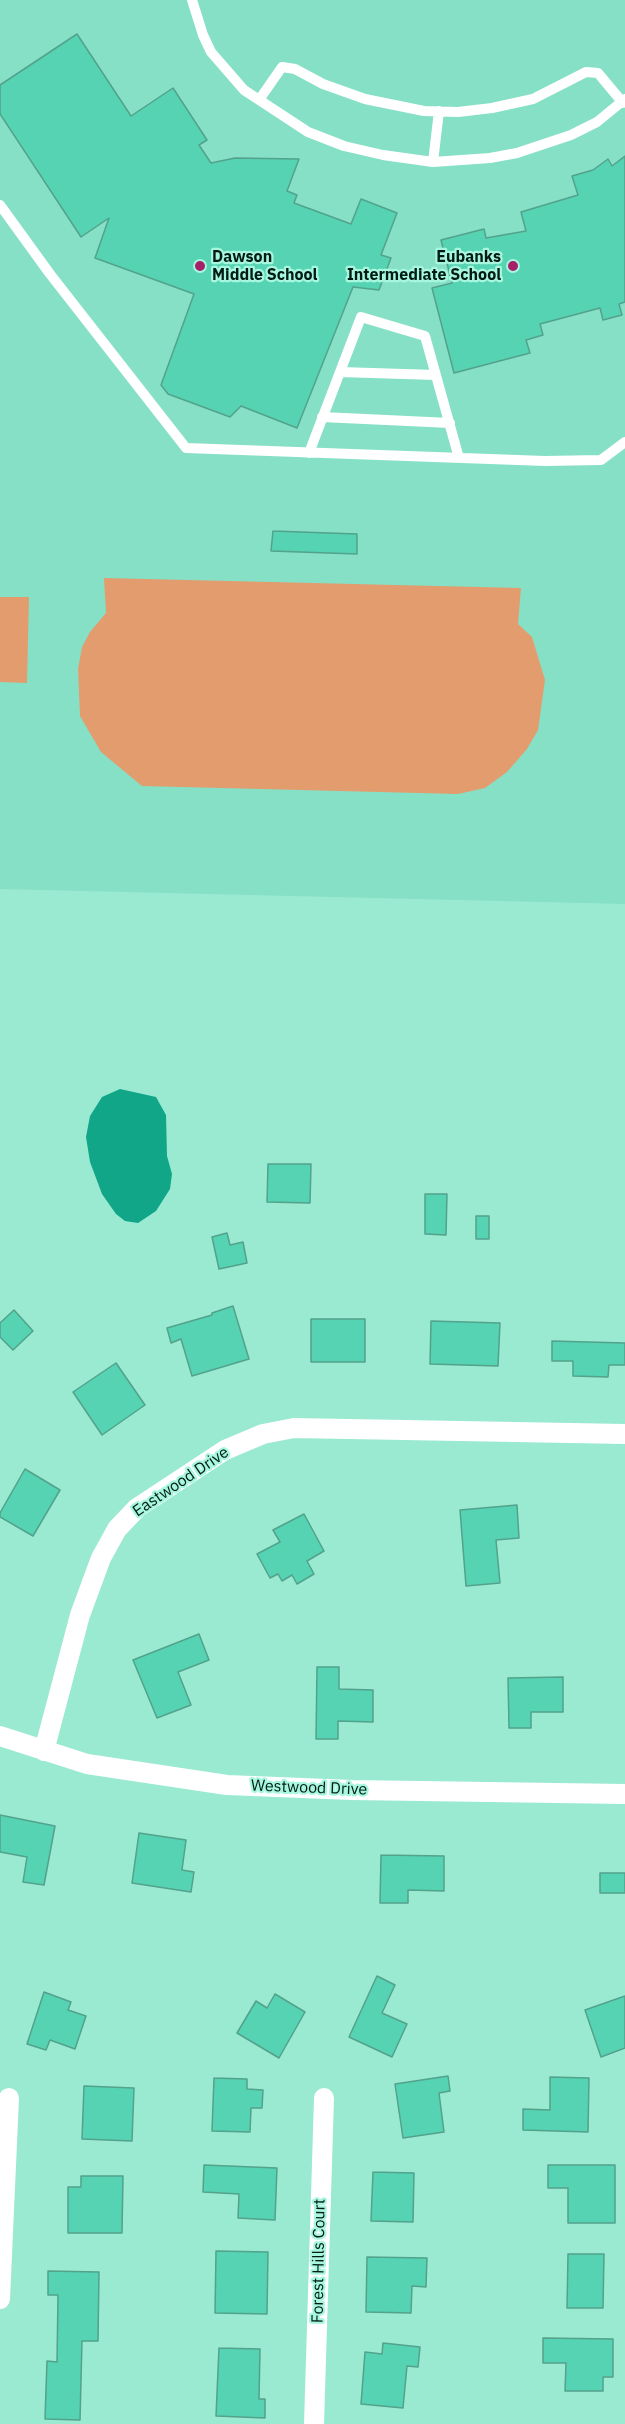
<!DOCTYPE html>
<style>
body{margin:0}
canvas{display:block;background:#9ae9d1}
</style>
<canvas width="625" height="2424"></canvas>
<script>
const g = document.querySelector('canvas').getContext('2d');
g.lineJoin = 'round';
function paint(path, color) { g.fillStyle = color; g.fill(path, 'evenodd'); }
const poly = rows => new Path2D(rows.map(r => 'M' + r).join(''));
function trace(path, color, width, dash) { g.strokeStyle = color; g.lineWidth = width; g.lineCap = dash ? 'butt' : 'round'; g.setLineDash(dash || []); g.stroke(path); }
function drawText(font, color, halo, rows, align = 'center') {
  g.font = font + ' "IBM Plex Sans",sans-serif'; g.lineWidth = 4.5; g.setLineDash([]); g.textBaseline = 'middle'; g.strokeStyle = halo; g.fillStyle = color; for (const [text, x, y, turn = 0] of rows) {
    g.save(); g.translate(x, y); g.rotate((+turn || 0) * Math.PI / 180); g.textAlign = isNaN(turn) ? turn : align; if (halo) g.strokeText(text, 0, 0); g.fillText(text, 0, 0); g.restore();
  }
}
paint(poly([
 [0,0,625,0,625,904,0,889]
]), '#86e0c6');
paint(poly([
 [104,578,521,588,518,624,532,637,545,680,538,730,527,749,507,772,485,788,458,794,142,786,101,752,80,716,78,669,82,647,90,632,106,613],
 [0,597,29,597,27,683,0,682]
]), '#e39c6e');
paint(poly([
 [120,1089,156,1097,166,1115,167,1156,172,1174,170,1189,156,1211,138,1223,125,1221,116,1214,102,1194,90,1162,86,1137,90,1116,102,1097]
]), '#10a687');
const building = poly([
 [77,34,131,116,173,88,207,140,199,145,211,163,235,158,299,159,287,191,297,195,294,203,351,224,361,199,397,213,381,255,391,258,379,290,353,287,297,428,241,406,230,417,168,394,161,385,194,294,95,258,109,218,81,237,0,114,0,85,77,34],
 [625,156,625,302,619,304,622,315,603,320,600,308,540,324,543,335,526,340,530,353,454,373,432,288,452,283,441,240,484,229,486,238,526,231,521,212,578,195,572,176,593,170,608,159,612,166,625,156],
 [273,531,357,534,357,554,271,551,273,531],
 [268,1164,311,1164,310,1203,267,1202,268,1164],
 [425,1194,447,1194,446,1235,425,1234,425,1194],
 [476,1216,489,1216,489,1239,476,1239,476,1216],
 [227,1233,230,1245,243,1242,247,1263,219,1269,212,1237,227,1233],
 [233,1306,249,1359,192,1376,181,1339,171,1343,167,1328,212,1315,212,1313,233,1306],
 [14,1310,33,1331,13,1350,0,1337,0,1323,14,1310],
 [311,1319,365,1319,365,1362,311,1362,311,1319],
 [431,1321,500,1323,498,1366,430,1364,431,1321],
 [552,1341,625,1343,625,1365,609,1365,608,1377,573,1376,573,1361,552,1361,552,1341],
 [116,1363,145,1405,102,1435,73,1392,116,1363],
 [25,1469,60,1490,33,1536,0,1517,0,1513,25,1469],
 [517,1505,519,1538,496,1540,500,1583,466,1586,460,1510,517,1505],
 [304,1514,324,1551,307,1561,314,1574,297,1584,292,1575,282,1581,278,1574,270,1578,257,1554,280,1542,273,1530,304,1514],
 [199,1634,209,1660,178,1672,191,1705,157,1718,133,1660,199,1634],
 [317,1667,339,1667,339,1689,373,1690,373,1722,338,1721,338,1739,316,1739,317,1667],
 [563,1677,563,1712,531,1712,531,1728,509,1728,508,1678,563,1677],
 [0,1815,55,1826,44,1885,23,1882,27,1857,0,1852,0,1815],
 [139,1833,186,1840,182,1870,194,1872,191,1892,132,1883,139,1833],
 [381,1855,444,1856,444,1891,408,1890,408,1903,380,1903,381,1855],
 [600,1873,625,1873,625,1893,600,1893,600,1873],
 [377,1976,395,1985,382,2013,407,2024,392,2057,349,2037,377,1976],
 [44,1992,71,2002,68,2010,86,2016,75,2049,50,2040,46,2050,27,2044,44,1992],
 [275,1994,305,2012,279,2058,237,2033,256,2001,267,2008,275,1994],
 [625,1996,625,2048,601,2057,585,2010,625,1996],
 [448,2076,450,2091,439,2093,444,2132,403,2138,395,2084,448,2076],
 [550,2077,589,2078,588,2132,523,2130,523,2109,550,2110,550,2077],
 [214,2078,247,2079,247,2089,263,2090,262,2108,251,2108,250,2132,212,2131,214,2078],
 [84,2086,134,2088,132,2141,82,2139,84,2086],
 [204,2165,277,2168,275,2220,238,2218,239,2194,203,2192,204,2165],
 [548,2165,615,2165,615,2223,568,2223,568,2188,548,2188,548,2165],
 [373,2172,414,2173,413,2222,371,2221,373,2172],
 [81,2176,123,2176,122,2233,68,2233,68,2187,81,2187,81,2176],
 [216,2251,268,2252,267,2314,215,2313,216,2251],
 [568,2254,604,2254,603,2308,567,2308,568,2254],
 [367,2257,427,2258,426,2287,412,2286,411,2313,366,2312,367,2257],
 [48,2271,99,2272,98,2341,82,2341,80,2420,45,2419,47,2361,57,2362,58,2295,48,2295,48,2271],
 [543,2338,613,2339,613,2377,603,2377,603,2391,565,2391,566,2363,543,2363,543,2338],
 [383,2343,420,2347,418,2367,407,2366,403,2408,361,2404,365,2352,382,2354,383,2343],
 [219,2348,260,2349,259,2399,265,2399,265,2418,216,2416,219,2348]
]);
paint(building, '#55d3b2');
trace(building, '#53a28c', 1.5);
trace(poly([
 [192,0,203,35,211,52,244,90,308,132,344,146,383,155,433,162,490,158,517,153,571,135,597,122,625,99],
 [259,100,282,67,295,69,323,84,365,99,424,111,458,112,492,108,533,99,586,72,598,73,623,103],
 [433,162,439,111],
 [0,205,50,274,186,448,545,461,601,460,625,442],
 [340,372,436,375],
 [322,417,450,423],
 [309,453,361,317,425,336,459,458]
]), '#fff', 10);
trace(poly([
 [0,1736,87,1764,227,1785,352,1790,625,1794],
 [44,1751,80,1615,101,1558,117,1529,137,1508,225,1450,263,1434,294,1428,625,1434],
 [0,2299,9,2098],
 [314,2424,324,2098]
]), '#fff', 20);
for (const [x, y, r, color] of [
 [200,266,6,"#a62069"],
 [513,266,6,"#a62069"]
]) { const dot = new Path2D(); dot.arc(x, y, r, 0, 2 * Math.PI); g.fillStyle = color; g.fill(dot); trace(dot, '#a7f6de', 2); }
drawText('bold 16px', '#001b13', '#a7f6de', [
 ["Dawson",212,257],
 ["Middle School",212,275],
 ["Eubanks",501,257,"right"],
 ["Intermediate School",501,275,"right"]
], 'left');
drawText('16px', '#001b13', '#a7f6de', [
 ["Eastwood Drive",181,1482,-34],
 ["Westwood Drive",309,1788,2],
 ["Forest Hills Court",319,2261,-89]
]);
</script>
